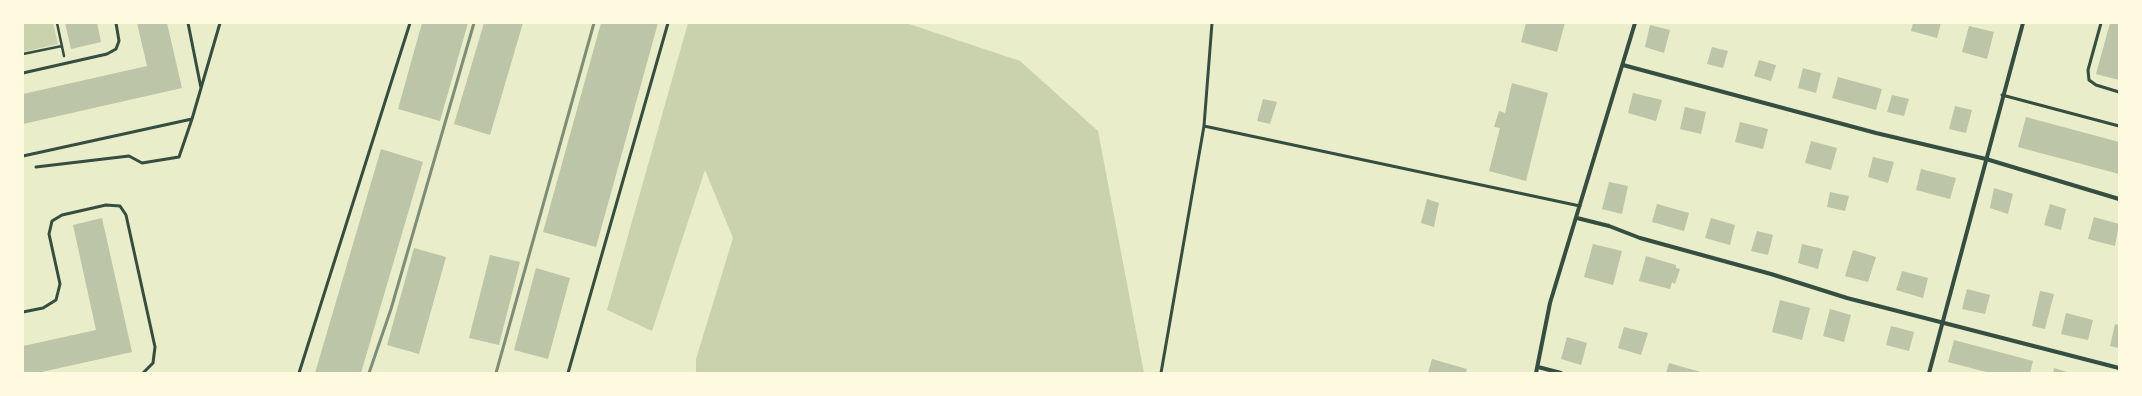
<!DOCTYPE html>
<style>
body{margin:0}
#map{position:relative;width:2142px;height:396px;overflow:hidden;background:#e9edc9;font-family:"PT Serif",serif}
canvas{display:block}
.frame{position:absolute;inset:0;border:24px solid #fefae0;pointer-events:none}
</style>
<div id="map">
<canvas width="2142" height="396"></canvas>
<div class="frame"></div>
</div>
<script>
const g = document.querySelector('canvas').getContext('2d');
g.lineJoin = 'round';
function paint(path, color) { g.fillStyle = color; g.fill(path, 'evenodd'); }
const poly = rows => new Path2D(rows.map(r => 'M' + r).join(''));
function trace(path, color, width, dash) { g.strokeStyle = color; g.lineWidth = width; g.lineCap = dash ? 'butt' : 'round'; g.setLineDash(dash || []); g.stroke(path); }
paint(poly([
 [23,23,53,23,58,44,23,52],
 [688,23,906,23,1020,61,1098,131,1144,373,696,373,696,359,733,238,705,170,652,331,607,310]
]), '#cad2ad');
paint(poly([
 [65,23,97,23,101,42,71,49],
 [137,23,167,23,182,88,23,124,23,94,147,66],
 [422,23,468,23,440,121,398,109],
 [484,23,523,23,490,135,454,124],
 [601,23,658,23,596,247,543,232],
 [1526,23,1565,23,1557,52,1521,42],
 [1913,23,1941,23,1937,38,1911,31],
 [2110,23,2119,23,2119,80,2096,74],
 [1650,25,1670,30,1664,53,1645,47],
 [1969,26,1994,32,1987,59,1962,52],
 [1712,47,1728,51,1723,68,1707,64],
 [1759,60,1776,65,1771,81,1754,76],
 [1803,68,1821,73,1816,93,1798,88],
 [1838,77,1882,89,1876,110,1832,98],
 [1512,83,1548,93,1526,181,1489,171,1500,128,1494,127,1499,111,1505,113],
 [1633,93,1662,100,1656,121,1628,113],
 [1892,95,1909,99,1904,116,1887,112],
 [1263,99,1277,102,1270,124,1257,121],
 [1955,106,1972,110,1966,133,1949,129],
 [1685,107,1706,112,1701,134,1680,129],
 [2026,117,2119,142,2119,174,2018,147],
 [1740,122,1768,129,1763,149,1735,142],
 [1811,141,1837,148,1831,170,1805,163],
 [381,149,423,162,361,373,315,373],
 [1873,157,1894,162,1888,183,1868,177],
 [1921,169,1956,178,1950,199,1916,190],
 [1609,182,1628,186,1622,214,1602,209],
 [1994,188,2013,194,2008,214,1990,208],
 [1830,192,1849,196,1845,211,1827,207],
 [1427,199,1439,203,1434,227,1421,223],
 [1657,204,1689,213,1684,231,1652,222],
 [2050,204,2066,209,2061,230,2044,225],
 [2094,217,2119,224,2115,246,2088,239],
 [102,218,132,352,37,373,23,373,23,346,96,330,73,225],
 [1711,218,1735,225,1730,245,1705,238],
 [1757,231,1773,235,1768,255,1751,251],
 [1593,244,1622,251,1613,285,1584,277],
 [1802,244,1823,249,1818,269,1798,263],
 [414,248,446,257,419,354,387,345],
 [1853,250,1876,257,1868,282,1845,276],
 [490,255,520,262,499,345,469,338],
 [1646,256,1676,265,1676,268,1680,269,1675,284,1672,282,1670,289,1639,281],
 [536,268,570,278,548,359,514,350],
 [1902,271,1928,278,1923,298,1896,290],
 [1967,289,1990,295,1985,314,1962,309],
 [2040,291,2054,294,2045,329,2032,326],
 [1780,300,1810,308,1802,340,1772,332],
 [1830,309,1851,315,1844,342,1823,336],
 [2066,313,2093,320,2088,340,2061,334],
 [2115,324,2119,325,2119,348,2110,346],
 [1891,326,1914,332,1909,351,1886,345],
 [1624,327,1648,333,1641,355,1618,348],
 [1567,337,1587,343,1581,365,1561,359],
 [1954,340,2033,361,2030,373,1990,373,1948,362],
 [1432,359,1467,369,1466,373,1428,373],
 [1669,363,1704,373,1666,373],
 [2054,368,2070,373,2053,373]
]), '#bcc5a7');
trace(poly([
 [57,23,64,56],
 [23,54,62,46]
]), '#344e41', 2.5);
trace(poly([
 [188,23,201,88],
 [2101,23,2088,70,2089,80,2096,85,2119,92],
 [23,73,107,54,116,49,119,41,116,23],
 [2002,95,2119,126],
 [1204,126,1580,206],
 [23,156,192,119,220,23],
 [36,167,129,156,142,163,179,157,192,119],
 [23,312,43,308,56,300,60,284,49,234,52,221,62,215,106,205,120,206,126,215,155,347,153,363,143,373],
 [299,373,410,23],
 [568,373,668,23],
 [1161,373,1204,126,1212,23]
]), '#344e41', 3);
trace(poly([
 [1623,65,1876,133,1986,159,2119,199],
 [1577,218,1609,226,1640,238,1771,274,1847,298,2119,368],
 [1538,367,1561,373],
 [1536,373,1550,303,1635,23],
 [1929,373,2023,23]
]), '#344e41', 4);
trace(poly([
 [369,373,391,309,474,23],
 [496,373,594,23]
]), '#7c8e77', 3);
</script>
